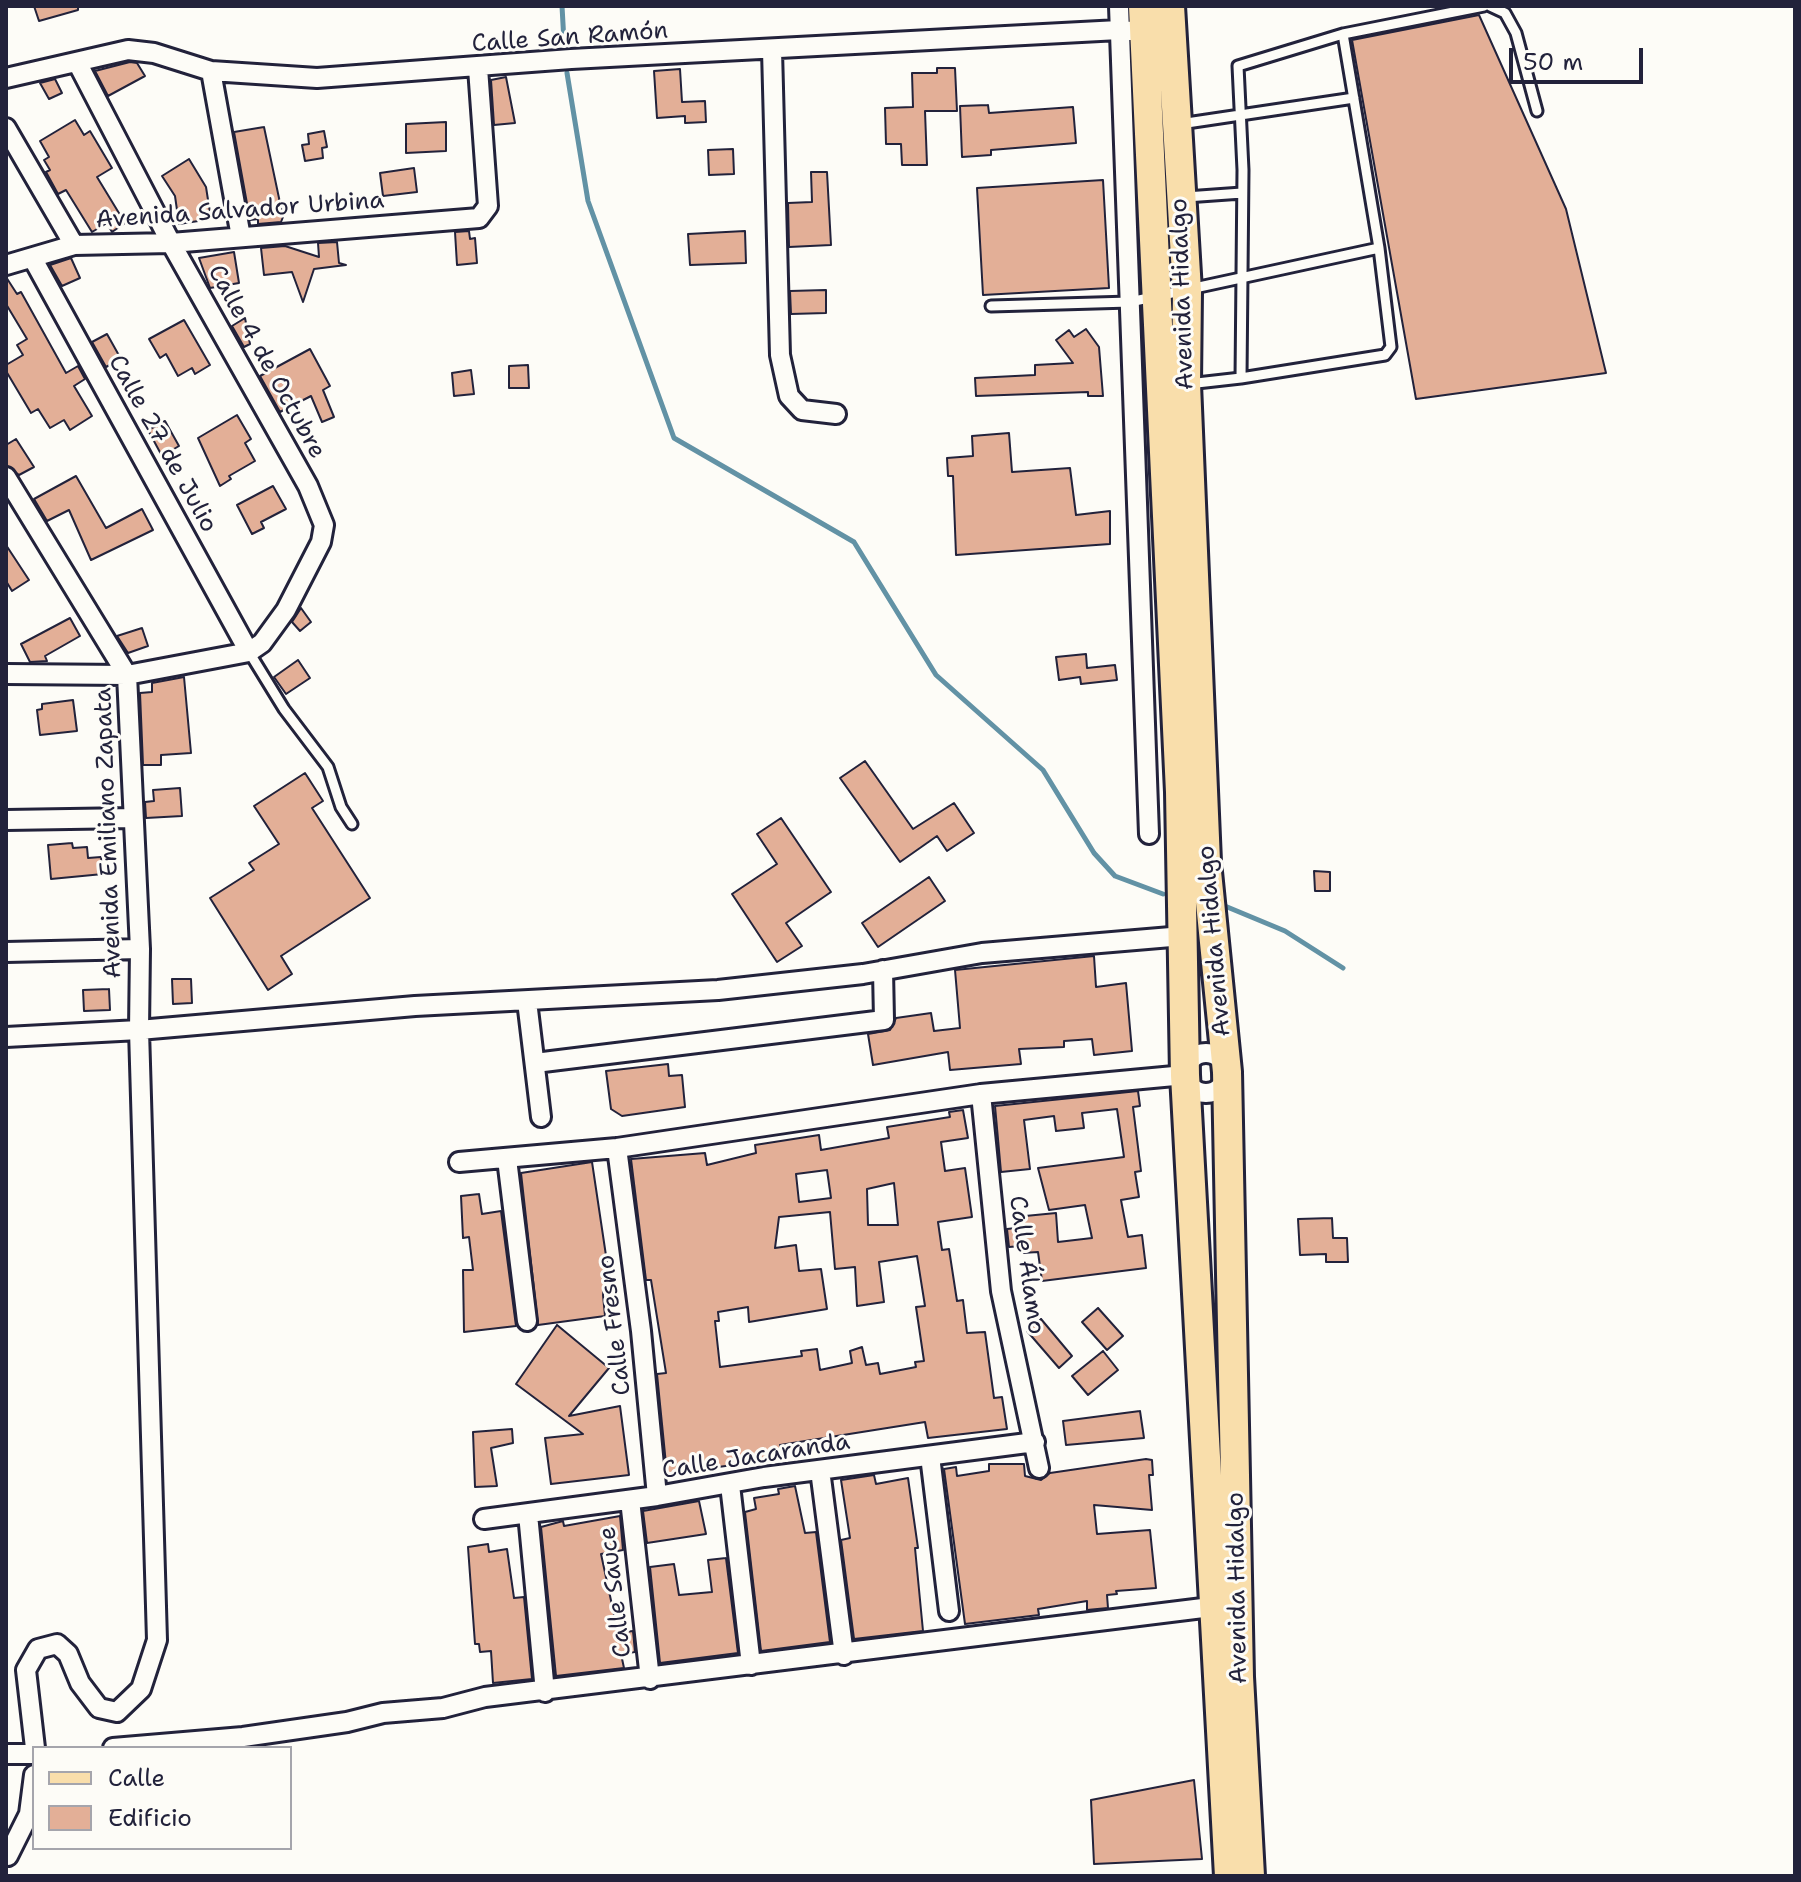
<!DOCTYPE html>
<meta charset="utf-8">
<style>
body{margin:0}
#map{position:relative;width:1801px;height:1882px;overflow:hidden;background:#fdfcf7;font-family:"Shantell Sans",sans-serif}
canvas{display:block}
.frame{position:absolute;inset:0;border:8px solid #22223b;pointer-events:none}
.legend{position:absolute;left:32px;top:1746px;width:260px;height:104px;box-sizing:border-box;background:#fdfcf7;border:2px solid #a5a5ac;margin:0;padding:10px 14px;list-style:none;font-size:24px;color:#22223b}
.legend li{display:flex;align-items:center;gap:16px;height:40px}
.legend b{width:40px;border:2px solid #a5a5ac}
.scale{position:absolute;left:1509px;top:48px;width:134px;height:36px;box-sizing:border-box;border:4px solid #22223b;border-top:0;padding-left:10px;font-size:24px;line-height:28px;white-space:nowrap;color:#22223b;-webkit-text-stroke:6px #fdfcf7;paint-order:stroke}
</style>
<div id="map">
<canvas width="1801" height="1882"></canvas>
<div class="frame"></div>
<ul class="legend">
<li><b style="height:10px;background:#f9deab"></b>Calle</li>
<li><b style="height:22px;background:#e3af97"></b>Edificio</li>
</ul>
<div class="scale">50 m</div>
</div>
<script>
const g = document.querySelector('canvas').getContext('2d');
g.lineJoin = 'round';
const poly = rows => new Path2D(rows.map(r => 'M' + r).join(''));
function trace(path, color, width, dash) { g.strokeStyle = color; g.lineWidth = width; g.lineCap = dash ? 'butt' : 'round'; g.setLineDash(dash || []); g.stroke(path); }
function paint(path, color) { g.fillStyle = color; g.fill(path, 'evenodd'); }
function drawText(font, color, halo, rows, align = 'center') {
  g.font = font + ' "Shantell Sans",sans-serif'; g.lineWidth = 6; g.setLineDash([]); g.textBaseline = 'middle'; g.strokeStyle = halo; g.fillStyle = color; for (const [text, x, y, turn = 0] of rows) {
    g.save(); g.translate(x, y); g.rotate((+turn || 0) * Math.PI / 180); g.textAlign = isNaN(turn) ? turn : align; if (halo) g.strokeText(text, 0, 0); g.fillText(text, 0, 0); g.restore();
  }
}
trace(poly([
 [562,6,564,42],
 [567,73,588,201,674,438,854,542,936,675,1043,770,1094,853,1115,876,1163,894],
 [1220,904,1285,931,1343,968]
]), '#6292a5', 5);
const building = poly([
 [34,6,78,6,78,10,39,21,34,6],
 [1479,15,1566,209,1606,373,1416,399,1352,40,1479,15],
 [130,62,137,63,145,76,108,96,95,71,130,62],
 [937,68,955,68,957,111,925,111,927,165,902,165,901,144,886,144,885,108,913,107,912,73,937,73,937,68],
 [680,69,682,102,705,101,706,122,685,123,685,116,657,118,654,71,680,69],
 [506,77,515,123,494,125,491,80,506,77],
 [55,79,62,93,49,99,40,83,55,79],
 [988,105,989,113,1073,107,1076,143,991,150,991,155,962,157,960,106,988,105],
 [75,120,84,135,90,131,112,168,97,177,125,223,112,232,107,223,92,232,66,190,58,194,46,172,50,170,44,160,49,157,40,141,75,120],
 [446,122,446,151,406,153,406,124,446,122],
 [264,127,283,217,281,222,258,224,258,219,250,220,234,132,264,127],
 [324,131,327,147,322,148,323,158,305,161,302,145,309,144,308,134,324,131],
 [733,149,734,174,709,175,708,150,733,149],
 [189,159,206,187,211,219,179,224,175,196,162,176,189,159],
 [414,168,417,192,383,196,380,173,414,168],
 [811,172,827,172,831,245,789,247,788,203,812,202,811,172],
 [1103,180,1109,288,983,295,977,188,1103,180],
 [469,231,470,239,475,238,477,263,457,265,455,232,469,231],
 [745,231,746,263,690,265,688,234,745,231],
 [337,242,339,263,346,265,314,269,303,302,292,272,264,275,261,248,285,246,319,257,318,243,337,242],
 [234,252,239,283,210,288,199,258,234,252],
 [71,258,80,278,62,286,50,265,71,258],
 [6,277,17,294,21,292,66,373,78,366,85,379,74,386,92,416,70,430,64,420,50,428,38,409,31,413,6,371,6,365,23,355,17,345,27,339,6,304,6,277],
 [826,290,826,313,791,314,790,291,826,290],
 [245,318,250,344,244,347,232,326,245,318],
 [184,320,210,365,195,374,192,368,178,376,166,354,160,358,149,339,184,320],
 [1086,329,1099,347,1103,396,1088,396,1088,392,976,396,975,378,1035,375,1035,365,1073,363,1056,340,1069,330,1074,337,1086,329],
 [107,334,121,359,106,367,92,342,107,334],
 [310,349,330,386,323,390,334,417,322,422,311,396,280,412,260,376,310,349],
 [528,365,529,388,509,388,509,366,528,365],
 [471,370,474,394,454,396,452,373,471,370],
 [237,415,251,439,245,443,255,461,229,476,231,479,220,486,198,438,237,415],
 [165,421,179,446,162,456,148,430,165,421],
 [1009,433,1012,472,1070,468,1076,515,1110,511,1110,544,956,555,953,476,948,476,947,458,973,456,972,436,1009,433],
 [16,439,34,467,19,475,6,465,6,445,16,439],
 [76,476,106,528,142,509,153,530,91,560,69,510,47,521,34,499,76,476],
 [273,486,286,509,261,522,264,528,252,534,237,505,273,486],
 [6,545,29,580,12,591,6,581,6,545],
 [301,608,311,622,300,631,292,622,301,608],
 [70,618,80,636,45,656,47,661,30,662,21,644,70,618],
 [142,628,148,646,128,653,117,636,142,628],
 [1086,654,1087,668,1115,665,1117,680,1081,684,1080,677,1059,680,1056,657,1086,654],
 [298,660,310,678,286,694,274,677,298,660],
 [184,677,191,753,161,755,161,765,143,765,140,693,152,692,152,683,184,677],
 [73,700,77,731,40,735,37,710,42,709,42,704,73,700],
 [865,761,913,829,954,803,974,833,947,851,937,836,900,862,840,778,865,761],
 [305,773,323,801,312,808,370,898,281,956,292,974,268,990,210,898,254,870,249,863,279,844,254,806,305,773],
 [180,788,182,816,146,818,145,802,154,801,153,790,180,788],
 [781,818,831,892,786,923,802,946,777,962,732,894,777,864,757,834,781,818],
 [72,843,73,848,87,847,88,858,101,857,103,874,51,879,48,845,72,843],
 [1314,871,1330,872,1330,891,1315,891,1314,871],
 [929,877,945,901,878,947,862,923,929,877],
 [1094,956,1096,987,1126,983,1132,1051,1094,1055,1092,1039,1064,1041,1064,1047,1019,1049,1021,1064,950,1070,948,1052,873,1065,868,1034,890,1030,896,1018,931,1013,934,1031,960,1028,955,970,1094,956],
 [172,979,191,979,192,1003,173,1004,172,979],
 [109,989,110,1010,84,1011,83,990,109,989],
 [668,1064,669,1076,682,1075,685,1107,622,1116,611,1109,606,1071,668,1064],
 [1138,1091,1140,1106,1133,1107,1141,1171,1135,1172,1139,1197,1121,1200,1128,1237,1142,1235,1146,1268,1042,1281,1038,1252,1022,1253,1021,1246,1009,1247,1007,1229,1016,1228,1015,1217,1056,1213,1058,1242,1092,1238,1085,1205,1049,1210,1038,1168,1124,1157,1117,1109,1082,1113,1084,1128,1056,1131,1054,1116,1024,1120,1030,1169,1001,1172,995,1106,1138,1091],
 [963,1110,968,1138,941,1142,945,1171,965,1168,972,1217,938,1222,942,1250,949,1249,957,1301,963,1300,967,1333,985,1332,994,1398,1002,1397,1007,1429,928,1438,925,1422,780,1445,784,1458,667,1474,657,1374,666,1373,651,1280,646,1280,631,1159,705,1153,707,1165,756,1153,755,1145,819,1135,821,1150,889,1138,887,1127,950,1117,949,1112,963,1110],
 [827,1170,831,1198,799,1202,796,1174,827,1170],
 [894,1183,898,1225,868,1225,867,1189,894,1183],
 [830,1212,835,1269,855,1267,857,1306,884,1302,879,1262,917,1256,925,1306,916,1307,924,1361,915,1362,916,1367,880,1374,878,1363,866,1365,862,1347,850,1351,852,1363,820,1370,817,1349,801,1351,802,1356,720,1367,715,1321,719,1321,718,1312,748,1307,749,1322,827,1309,821,1269,799,1271,796,1245,775,1248,779,1217,830,1212],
 [592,1162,608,1269,608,1286,604,1286,603,1295,605,1316,538,1325,521,1173,592,1162],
 [479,1194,482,1214,501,1211,516,1326,464,1332,463,1270,473,1270,469,1237,463,1238,461,1196,479,1194],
 [1332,1218,1333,1238,1347,1238,1348,1262,1326,1262,1326,1254,1300,1255,1298,1219,1332,1218],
 [1098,1308,1123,1336,1107,1350,1082,1322,1098,1308],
 [1041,1319,1072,1356,1059,1368,1027,1331,1041,1319],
 [557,1325,609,1368,569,1416,620,1406,629,1475,551,1484,545,1438,583,1434,516,1384,557,1325],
 [1103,1351,1118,1370,1088,1395,1072,1376,1103,1351],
 [1140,1411,1144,1438,1066,1445,1063,1421,1140,1411],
 [512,1429,513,1443,491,1448,497,1486,475,1487,473,1432,512,1429],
 [1146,1459,1152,1460,1153,1475,1149,1475,1152,1510,1094,1505,1097,1534,1150,1530,1156,1588,1116,1591,1117,1594,1107,1595,1108,1608,1087,1610,1087,1601,1038,1609,1039,1615,965,1624,944,1469,956,1467,957,1476,989,1471,989,1464,1024,1464,1025,1476,1041,1480,1050,1473,1146,1459],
 [874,1475,876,1484,908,1478,918,1548,915,1548,923,1631,854,1639,841,1540,850,1538,841,1480,874,1475],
 [795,1486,805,1533,816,1532,830,1642,761,1651,745,1512,756,1509,754,1498,779,1494,778,1489,795,1486],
 [699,1501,706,1534,647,1543,643,1511,699,1501],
 [620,1516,623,1550,601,1554,618,1633,633,1631,635,1652,621,1654,624,1668,556,1676,541,1527,563,1521,564,1526,620,1516],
 [488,1544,489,1552,507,1549,514,1598,524,1597,532,1679,493,1683,491,1651,480,1652,479,1644,475,1644,468,1547,488,1544],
 [726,1558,738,1653,660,1663,650,1567,674,1564,679,1595,712,1592,708,1560,726,1558],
 [1194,1780,1202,1859,1094,1864,1091,1800,1194,1780]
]);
paint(building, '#e3af97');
trace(building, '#22223b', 2);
const lane = poly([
 [1490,6,1505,13,1516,33,1537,111],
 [1343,34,1484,6],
 [1180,124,1354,98],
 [1186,197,1242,193],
 [991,306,1130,302,1379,248],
 [1188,384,1241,378,1385,355,1391,347,1379,248,1343,34,1238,66,1243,170,1241,378],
 [249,652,284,709,328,767,341,807,352,824]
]);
const street = poly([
 [1119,6,1149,834],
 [772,50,780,355,789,396,802,410,836,414],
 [211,71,241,237],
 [6,78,128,50,154,53,211,71,317,78,571,59,1119,30,1144,32],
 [6,128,74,245],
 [33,259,249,652],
 [6,265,74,245,171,243,479,218,488,206,478,68],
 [6,477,127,675,140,949,139,1030,157,1640,141,1689,117,1712,99,1708,80,1683,68,1654,57,1644,38,1649,26,1670,35,1748],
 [6,674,127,675,249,652,262,643,286,610,321,542,324,525,308,486,171,243,77,62],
 [6,820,133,818],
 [6,952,140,949],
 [527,1001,541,1117],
 [6,1037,139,1030,415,1006,718,990,863,974,982,953,1183,936],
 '1186 1073a20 20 0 1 1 40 0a20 20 0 1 1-40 0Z',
 [535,1063,884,1020,883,970],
 [981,1094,1001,1291,1039,1468],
 [617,1148,641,1331,657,1496],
 [507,1159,527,1321],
 [459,1162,617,1148,981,1094,1185,1075],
 [930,1456,949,1611],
 [820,1470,844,1655],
 [730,1485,751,1665],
 [630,1500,650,1679],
 [528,1514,545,1692],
 [484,1519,657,1496,764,1477,1035,1442],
 [113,1748,243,1737,347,1722,383,1713,443,1708,485,1697,1211,1607],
 [6,1754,34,1754],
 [8,1856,29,1814,34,1775]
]);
const primary = poly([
 [1143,6,1180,792,1185,1075,1229,1876],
 [1170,6,1187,291,1186,384,1206,862,1227,1072,1239,1677,1250,1876]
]);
trace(lane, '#22223b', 15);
trace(street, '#22223b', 24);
trace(primary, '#22223b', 34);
trace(lane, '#fdfcf7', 9);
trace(street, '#fdfcf7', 18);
trace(primary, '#f9deab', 28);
drawText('24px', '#22223b', '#fdfcf7', [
 ["Calle San Ramón",570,38,-4],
 ["Avenida Salvador Urbina",240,211,-4],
 ["Avenida Hidalgo",1183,294,-92],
 ["Calle 4 de Octubre",266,362,61],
 ["Calle 27 de Julio",162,444,61],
 ["Avenida Emiliano Zapata",109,833,-92],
 ["Avenida Hidalgo",1215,941,-95],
 ["Calle Álamo",1026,1265,82],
 ["Calle Fresno",615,1325,-97],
 ["Calle Jacaranda",756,1457,-9],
 ["Avenida Hidalgo",1238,1588,-91],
 ["Calle Sauce",616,1592,-97]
]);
</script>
